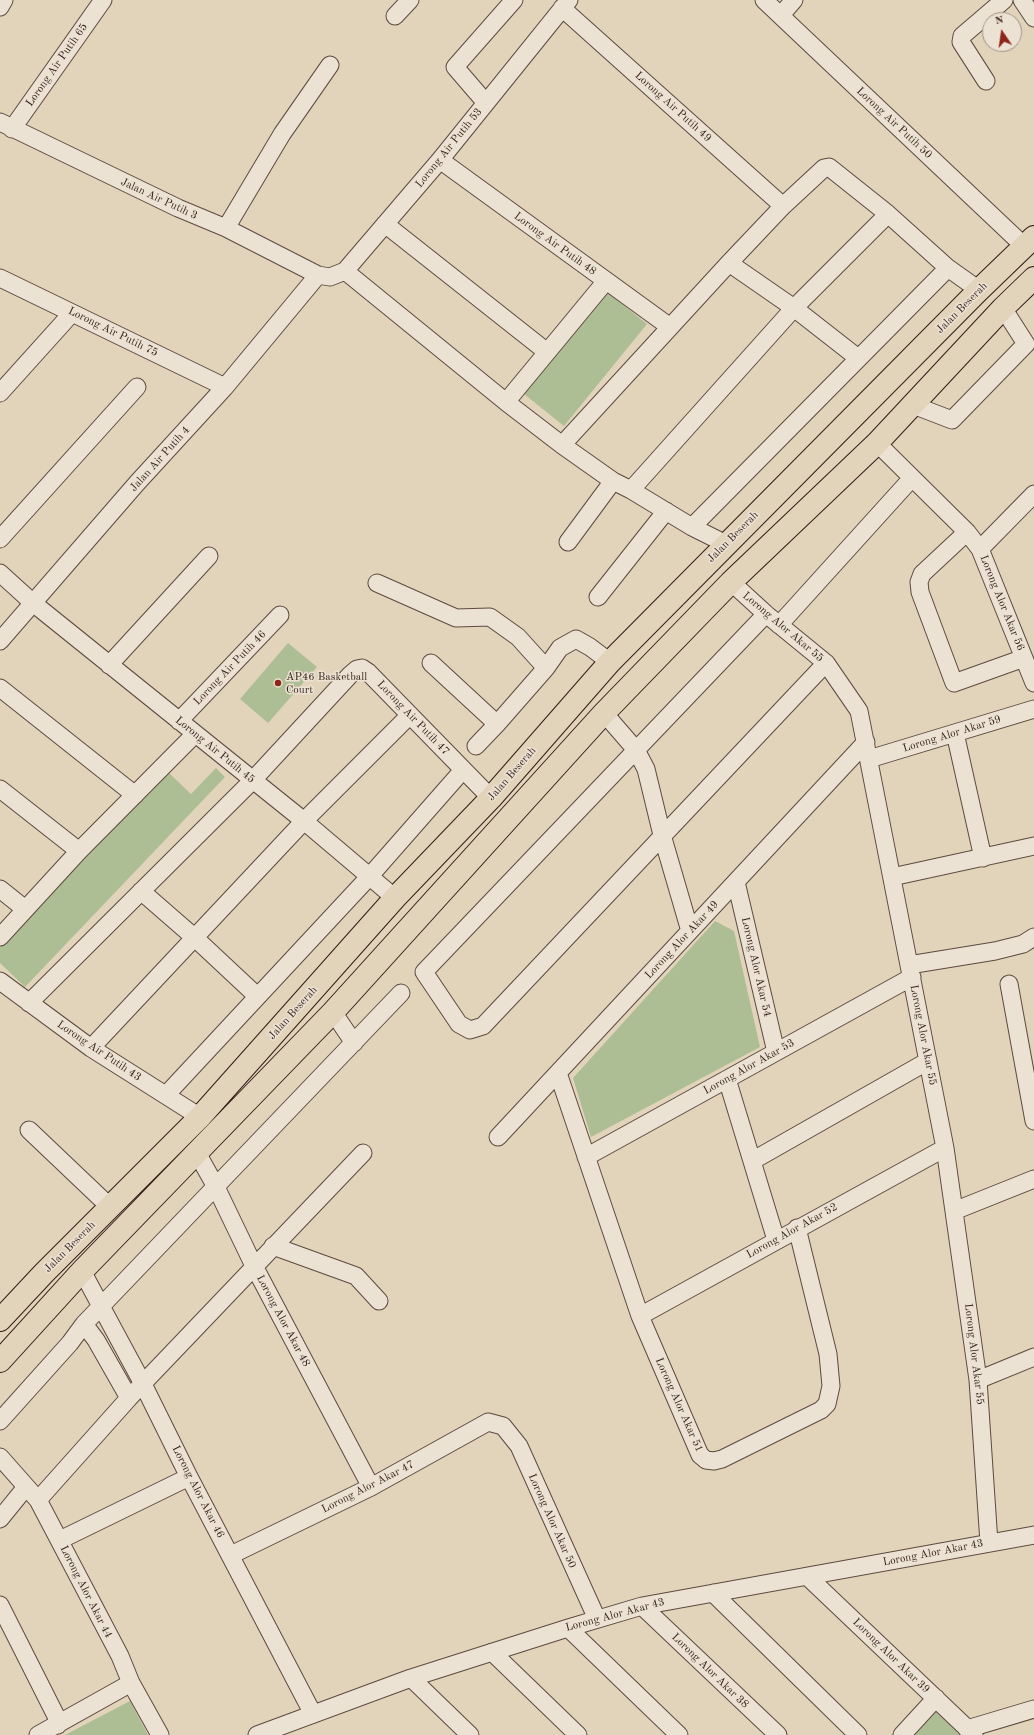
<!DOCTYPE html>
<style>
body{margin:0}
#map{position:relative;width:1034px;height:1735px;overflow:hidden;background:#e2d3bb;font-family:"Old Standard TT",serif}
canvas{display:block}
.north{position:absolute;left:982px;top:12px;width:40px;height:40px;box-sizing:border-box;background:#ece2d3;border:1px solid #a19387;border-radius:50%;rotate:347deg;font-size:11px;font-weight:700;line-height:16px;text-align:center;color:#311d16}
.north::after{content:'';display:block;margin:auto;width:14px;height:18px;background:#8f2418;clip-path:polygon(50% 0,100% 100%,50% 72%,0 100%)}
</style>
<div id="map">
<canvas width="1034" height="1735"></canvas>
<div class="north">N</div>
</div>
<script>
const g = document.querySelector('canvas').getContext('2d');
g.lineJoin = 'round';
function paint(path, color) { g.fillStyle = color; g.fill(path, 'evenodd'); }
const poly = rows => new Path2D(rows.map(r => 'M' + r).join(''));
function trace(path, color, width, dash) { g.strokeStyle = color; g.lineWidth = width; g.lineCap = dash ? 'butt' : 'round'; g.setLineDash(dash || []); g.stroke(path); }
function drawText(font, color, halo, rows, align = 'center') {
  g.font = font + ' "Old Standard TT",serif'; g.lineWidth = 3; g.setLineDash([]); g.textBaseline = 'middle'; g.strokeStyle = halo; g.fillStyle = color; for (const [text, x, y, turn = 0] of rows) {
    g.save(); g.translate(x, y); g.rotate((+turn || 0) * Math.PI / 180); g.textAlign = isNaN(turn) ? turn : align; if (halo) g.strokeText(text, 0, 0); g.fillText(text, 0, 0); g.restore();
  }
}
paint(poly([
 [607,292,647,324,564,426,524,394],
 [288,643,317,667,268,723,240,699],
 [216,768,225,777,25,987,0,963,0,947,168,772,191,794],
 [715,921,734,931,760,1047,591,1137,573,1078],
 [928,1697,967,1735,891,1735],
 [130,1701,148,1735,65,1735]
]), '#aebe94');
const minor = poly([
 [764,0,1024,246],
 [1022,0,1034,18],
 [0,7,4,0],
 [562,8,783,206],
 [781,15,794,0],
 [395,16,410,0],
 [986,81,961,42,962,36,1004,0],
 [486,103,455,67,514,0],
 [0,122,178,208,226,228,318,275,330,277,345,271,440,160,569,0],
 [12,129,103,0],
 [440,160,670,327],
 [385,224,547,352],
 [226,228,282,134,330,65],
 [729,263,794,308,858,358],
 [345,271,506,402,562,445,613,481,631,490,692,527,726,544],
 [0,278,225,387],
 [0,393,72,313],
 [506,402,606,281],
 [913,405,952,420,1026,344,1003,308],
 [877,443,967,532,980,549,1034,683],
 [562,445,729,263,783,206,824,168,829,167,888,214,948,268,979,290],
 [631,490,794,308,888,214],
 [692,527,948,268],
 [967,532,922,574,919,582,920,592,954,683,1024,658],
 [0,539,137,387],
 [568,542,613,481],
 [980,549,1034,494],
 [0,573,33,603,304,821,395,898],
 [731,582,766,614,826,663,859,711,945,1148,978,1380,989,1543],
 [377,583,456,618,490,617,518,637,546,668,560,648,576,639,590,647,610,662],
 [598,597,666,511],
 [766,614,424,972,459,1024,470,1030,483,1026,826,663],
 [779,625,912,478],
 [0,641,137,483,225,387,318,275],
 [431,663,497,724,546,668],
 [109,665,209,556],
 [0,688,135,795],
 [604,713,636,750,646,769,662,835,690,931],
 [179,721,280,615],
 [955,733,983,858],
 [476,746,497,724],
 [869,759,1034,709],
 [0,789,79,851],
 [892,877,1034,846],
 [736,882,776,1052],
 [0,889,25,909],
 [141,891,195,938,257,996],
 [0,937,79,851,195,734],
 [909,965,995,951,1023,944,1034,937],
 [0,981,91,1048,200,1117],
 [1009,984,1034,1121],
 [29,1003,252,781,350,675,357,669,362,668,368,672,491,798],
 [333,1012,354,1043],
 [91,1048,304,821,410,715],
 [558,1073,640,1316,700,1455,706,1460,714,1461,722,1459,821,1410,827,1404,831,1386,828,1354,797,1228],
 [727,1079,776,1240],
 [166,1095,369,877,463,770],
 [29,1130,110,1207],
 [498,1137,866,742],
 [197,1153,216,1187,254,1266,371,1487],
 [586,1157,912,977],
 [752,1161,928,1061],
 [954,1211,1034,1179],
 [273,1246,356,1276,379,1301],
 [82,1271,143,1384,189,1477,313,1714],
 [640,1316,945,1148],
 [84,1324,96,1340,129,1398],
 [978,1380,1034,1357],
 [0,1421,70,1343,84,1324,401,993],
 [0,1457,38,1500,120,1656,131,1683,160,1735],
 [38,1500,129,1398,363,1153],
 [0,1519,26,1487],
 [60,1540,189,1477],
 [231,1555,371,1487,488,1422,503,1426,519,1446,597,1619],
 [808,1577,974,1735],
 [713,1593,858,1735],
 [0,1605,56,1716,58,1725],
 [642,1606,778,1735],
 [568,1628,679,1735],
 [492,1652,578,1735],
 [411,1678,470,1735],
 [967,1729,1034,1709],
 [38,1735,131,1683],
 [257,1735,411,1678,568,1628,642,1606,1034,1535],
 [902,1735,936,1698]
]);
const highway = poly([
 [0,1320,44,1273,200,1117,395,898,491,798,610,662,979,290,1034,237],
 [0,1361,82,1271,333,1012,604,713,731,582,877,443,1003,308,1034,278]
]);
trace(minor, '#5d4a3f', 19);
trace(highway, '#311d16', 24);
trace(minor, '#ece2d3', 17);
trace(highway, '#e2d3bb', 22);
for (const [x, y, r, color] of [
 [278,683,4,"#8f2418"]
]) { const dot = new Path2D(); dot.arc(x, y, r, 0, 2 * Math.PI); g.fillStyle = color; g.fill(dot); trace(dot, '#ece2d3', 1.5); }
drawText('11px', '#311d16', '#ece2d3', [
 ["Lorong Air Putih 65",57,65,-55],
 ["Lorong Air Putih 49",673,107,42],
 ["Lorong Air Putih 50",894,123,43],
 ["Lorong Air Putih 53",449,148,-51],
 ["Jalan Air Putih 3",159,199,25],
 ["Lorong Air Putih 48",555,244,36],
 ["Jalan Beserah",962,308,-45],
 ["Lorong Air Putih 75",113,332,26],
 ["Jalan Air Putih 4",160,459,-48],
 ["Jalan Beserah",733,537,-45],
 ["Lorong Alor Akar 56",1002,603,68],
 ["Lorong Alor Akar 55",783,627,40],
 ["Lorong Air Putih 46",230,668,-46],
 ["Lorong Air Putih 47",413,718,46],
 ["Lorong Alor Akar 59",952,734,-17],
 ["Lorong Air Putih 45",215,750,39],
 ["Jalan Beserah",512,774,-49],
 ["Lorong Alor Akar 49",682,940,-47],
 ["Lorong Alor Akar 54",756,967,77],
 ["Jalan Beserah",293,1013,-48],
 ["Lorong Alor Akar 55",923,1035,79],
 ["Lorong Air Putih 43",99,1051,34],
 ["Lorong Alor Akar 53",749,1067,-29],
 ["Lorong Alor Akar 52",792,1231,-29],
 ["Jalan Beserah",70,1247,-45],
 ["Lorong Alor Akar 48",283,1321,62],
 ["Lorong Alor Akar 55",974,1354,83],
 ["Lorong Alor Akar 51",679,1405,66],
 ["Lorong Alor Akar 47",368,1487,-27],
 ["Lorong Alor Akar 46",198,1492,63],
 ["Lorong Alor Akar 50",552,1521,66],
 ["Lorong Alor Akar 43",933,1553,-11],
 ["Lorong Alor Akar 44",86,1592,63],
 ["Lorong Alor Akar 43",615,1615,-15],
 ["Lorong Alor Akar 39",891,1656,44],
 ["Lorong Alor Akar 38",710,1671,44]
]);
drawText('11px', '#311d16', '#ece2d3', [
 ["AP46 Basketball",286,677],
 ["Court",286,690]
], 'left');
</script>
